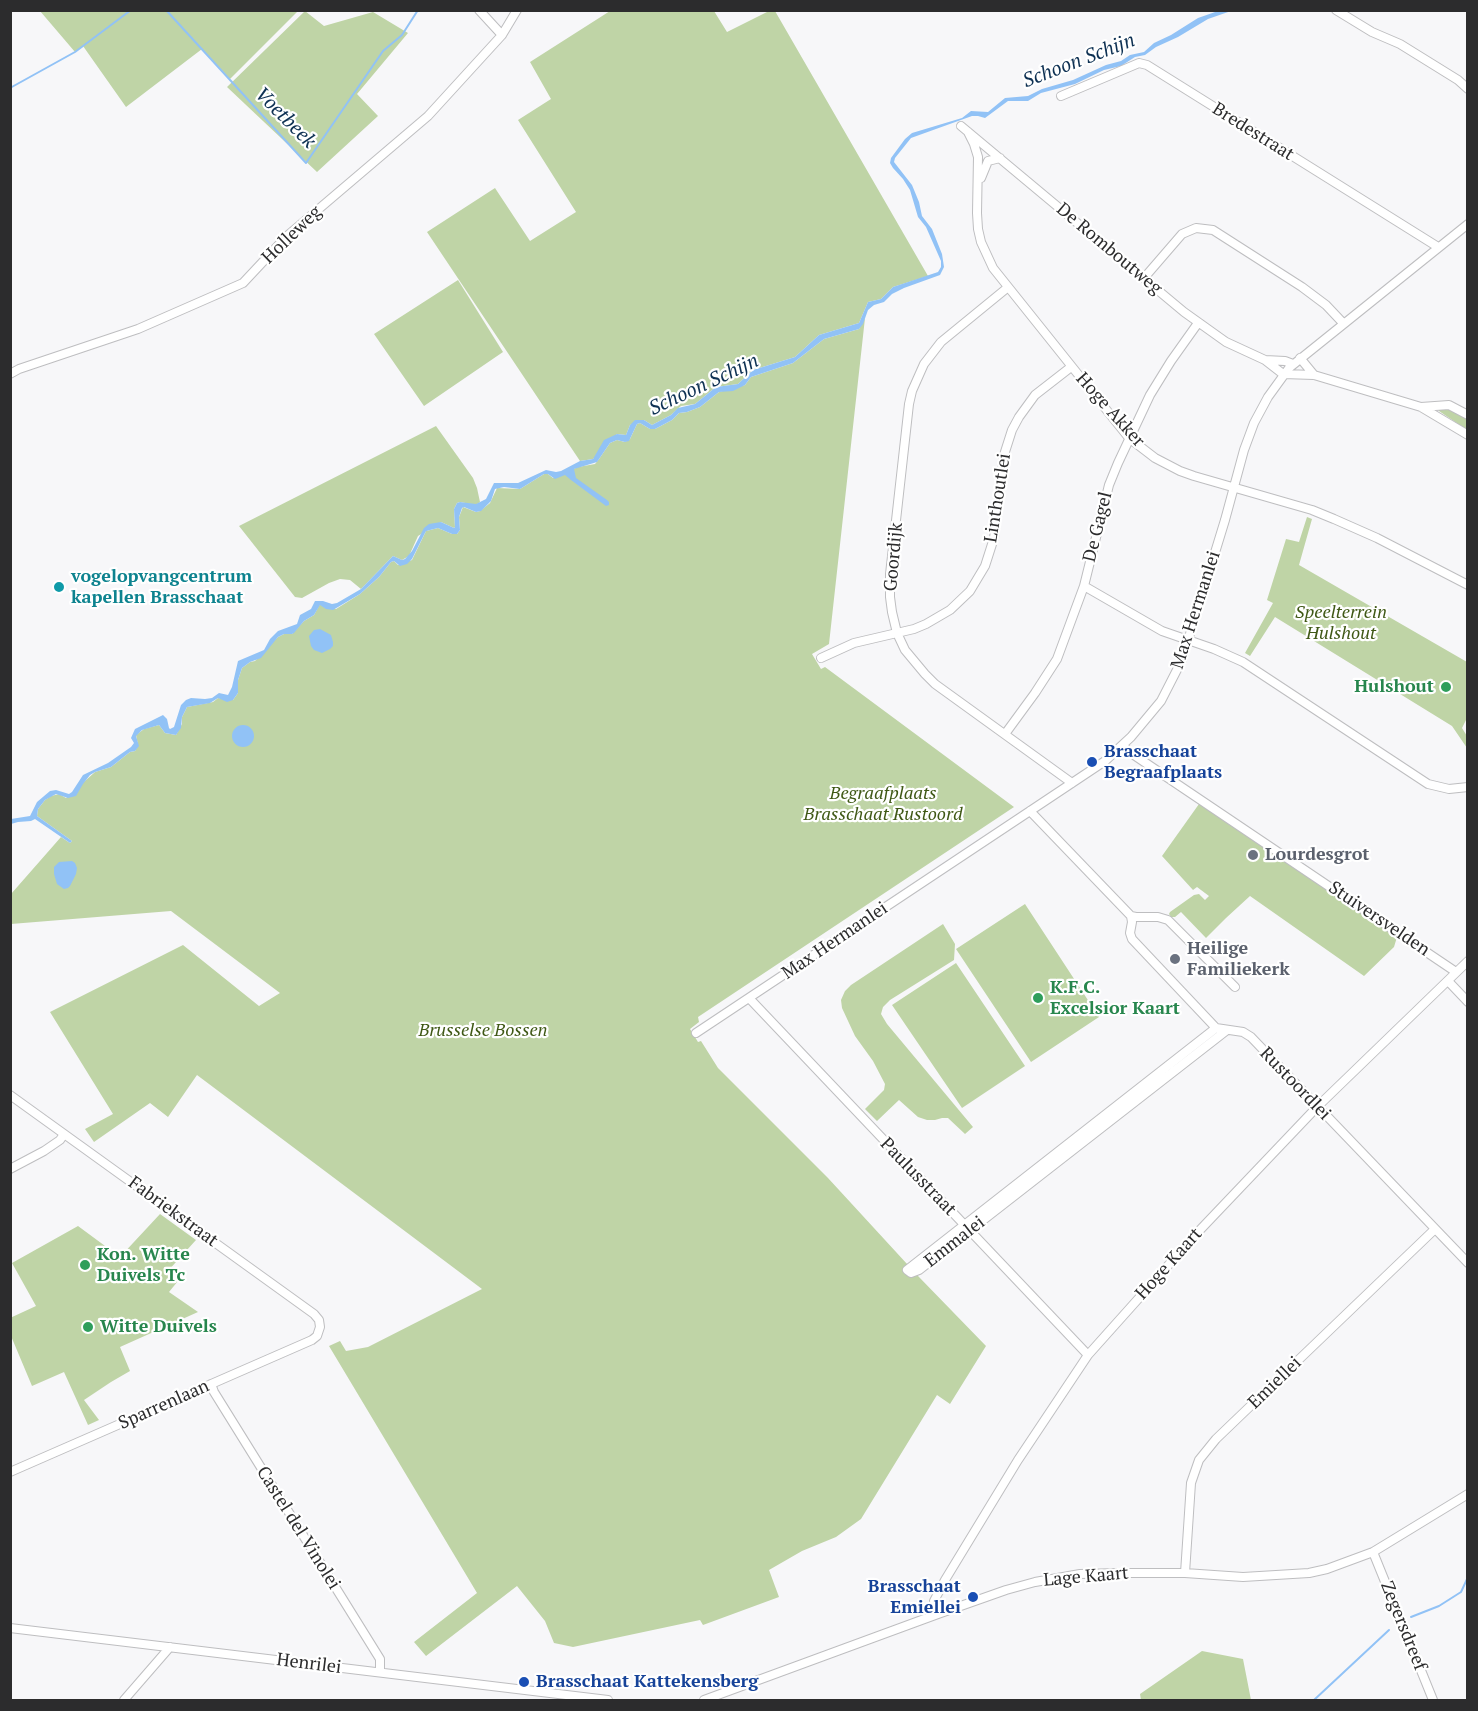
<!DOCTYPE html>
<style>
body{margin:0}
#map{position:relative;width:1478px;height:1711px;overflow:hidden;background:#f7f7f9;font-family:"PT Serif",serif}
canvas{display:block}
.frame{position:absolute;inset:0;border:12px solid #2c2c2d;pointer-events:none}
</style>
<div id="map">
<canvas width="1478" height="1711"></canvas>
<div class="frame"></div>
</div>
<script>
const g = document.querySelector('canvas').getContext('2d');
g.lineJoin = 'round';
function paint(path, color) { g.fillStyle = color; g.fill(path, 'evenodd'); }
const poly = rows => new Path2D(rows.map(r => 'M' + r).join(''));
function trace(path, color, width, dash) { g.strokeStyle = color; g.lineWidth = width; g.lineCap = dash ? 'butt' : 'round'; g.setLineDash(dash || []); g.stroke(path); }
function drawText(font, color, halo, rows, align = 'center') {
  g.font = font + ' "PT Serif",serif'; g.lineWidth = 4.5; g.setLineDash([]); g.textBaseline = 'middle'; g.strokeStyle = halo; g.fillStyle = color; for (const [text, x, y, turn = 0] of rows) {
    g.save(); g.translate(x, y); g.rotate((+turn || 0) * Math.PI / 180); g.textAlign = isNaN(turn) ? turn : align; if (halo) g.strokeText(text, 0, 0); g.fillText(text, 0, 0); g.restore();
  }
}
paint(poly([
 [40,11,298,11,230,79,202,49,126,107,83,46,75,52],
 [305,11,324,26,373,12,408,33,357,94,378,116,317,172,227,87],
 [610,11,714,11,727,32,769,11,775,11,928,276,893,287,881,299,868,302,859,323,819,335,795,357,753,370,738,384,716,387,695,404,681,406,671,415,652,425,644,420,630,425,626,435,617,434,593,459,580,461,427,232,495,188,530,241,576,212,518,120,551,99,530,62],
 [458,280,503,352,424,406,374,334],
 [865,318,829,644,812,654,821,669,825,667,1014,807,698,1017,699,1022,690,1029,698,1042,701,1041,718,1068,828,1178,919,1277,986,1346,950,1404,937,1395,861,1519,836,1537,802,1551,769,1570,779,1597,703,1625,700,1620,573,1647,554,1643,545,1621,517,1586,426,1656,414,1642,477,1593,329,1346,340,1341,346,1351,368,1347,482,1289,197,1075,168,1117,150,1103,94,1142,85,1129,113,1114,50,1012,183,945,259,1006,280,993,171,911,11,924,11,894,61,837,70,843,72,841,37,816,38,809,45,800,51,796,59,794,66,798,95,772,111,767,130,752,135,751,138,745,136,735,144,729,159,725,165,733,176,735,182,724,182,717,187,707,213,702,218,698,233,700,238,693,238,680,242,668,250,662,255,661,278,637,284,634,292,634,304,621,314,615,320,604,324,607,336,609,360,594,379,577,391,562,394,561,398,565,412,560,426,531,438,528,452,534,457,534,460,530,459,517,463,507,476,512,480,511,490,503,497,488,520,489,544,474,548,474,553,478,578,467,595,464,599,459,610,443,617,440,625,442,630,439,637,424,640,423,650,429,655,429,672,420,679,413,687,412,700,407,719,392,745,385,751,377,793,363,824,339,859,329],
 [1451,408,1467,418,1467,430,1439,411,1439,409],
 [436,426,473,478,477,488,480,502,476,505,460,502,457,503,454,509,455,527,454,528,441,522,418,536,409,556,402,560,393,556,361,589,350,580,340,579,329,583,302,598,295,597,239,526],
 [1307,517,1312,519,1299,565,1467,662,1467,718,1462,728,1467,736,1467,748,1452,726,1275,617,1250,656,1245,653,1273,603,1267,600,1286,539,1299,542],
 [1199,804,1397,937,1394,947,1364,976,1250,896,1226,918,1206,938,1181,912,1175,917,1171,917,1169,914,1170,912,1194,895,1199,894,1205,900,1209,896,1197,887,1193,890,1162,856],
 [1025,904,1099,1017,1031,1062,956,949],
 [943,924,955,944,954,960,890,1000,883,1007,881,1014,887,1024,973,1127,965,1134,948,1118,942,1118,935,1120,927,1120,918,1117,899,1100,877,1121,865,1109,884,1090,885,1084,873,1061,855,1036,842,1008,841,1000,845,991,851,985],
 [956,963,1025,1066,962,1108,892,1005],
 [160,1214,196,1240,167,1272,178,1281,169,1292,198,1312,120,1347,130,1371,111,1382,84,1400,99,1420,88,1425,64,1372,32,1386,11,1336,10,1318,36,1306,12,1263,78,1226,120,1257],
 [1202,1651,1243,1659,1251,1700,1141,1700,1140,1694]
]), '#bfd4a6');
paint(poly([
 [1218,11,1231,11,1208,19,1178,37,1156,47,1145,55,1135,57,1121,66,1104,70,1075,84,1041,93,1028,101,1008,101,985,118,978,116,972,116,911,138,895,158,894,162,912,185,919,202,922,216,932,229,942,254,944,267,940,275,904,288,892,294,884,302,874,305,868,310,863,324,859,329,824,339,793,363,751,377,745,385,733,391,719,392,700,407,687,412,679,413,672,420,655,429,650,429,640,423,637,424,629,441,625,442,617,440,610,443,597,462,574,469,576,478,607,500,609,502,609,505,606,506,571,480,565,475,555,479,548,474,544,474,520,489,504,487,495,489,491,501,481,511,476,512,464,507,462,508,459,517,460,530,457,534,452,534,438,528,426,531,412,559,407,564,400,566,394,561,391,562,379,577,360,594,333,610,326,609,320,605,314,615,304,621,294,633,292,634,284,634,278,637,261,658,250,662,242,668,238,680,238,693,233,700,227,702,218,698,210,703,187,707,182,717,181,728,176,735,165,733,159,725,142,730,136,736,139,746,135,751,130,752,111,767,95,772,90,775,83,784,76,796,68,798,56,794,45,800,38,809,37,816,72,841,70,843,35,819,31,821,18,822,11,824,11,819,30,816,37,802,50,791,56,790,69,794,72,792,83,775,108,763,131,747,134,743,131,738,135,729,163,715,167,719,169,728,170,729,174,727,181,705,186,700,191,698,205,699,212,698,219,693,228,695,232,687,238,661,264,650,270,639,278,631,297,624,300,615,311,609,315,601,323,601,332,604,337,603,361,589,393,556,402,560,405,559,412,551,424,528,429,524,441,522,454,528,455,527,454,509,457,503,460,502,476,504,486,499,494,483,518,483,546,470,556,472,561,471,580,461,593,459,604,440,617,434,626,435,630,425,635,420,644,420,652,425,671,415,678,408,695,404,716,387,738,384,753,370,795,357,819,335,859,323,868,302,881,299,893,287,938,272,941,267,941,261,926,227,918,217,910,190,903,179,893,168,890,163,891,158,905,139,912,133,962,118,971,111,988,112,1005,98,1028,96,1042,89,1073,80,1106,65,1121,61,1130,55,1144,52,1154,43,1171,35,1198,18],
 [320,629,331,635,333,642,333,646,330,649,322,653,314,650,311,646,309,636,314,630],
 '232 736a11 11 0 1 1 22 0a11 11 0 1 1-22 0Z',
 [72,861,75,863,77,868,76,874,70,886,68,888,64,889,57,884,54,874,54,867,59,862]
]), '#91c2f6');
trace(poly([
 [166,10,306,163,383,51,402,35,418,10],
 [10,88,75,52,131,10],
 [1411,1617,1439,1606,1461,1592,1468,1577],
 [1314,1700,1389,1630]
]), '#91c2f6', 2);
const minor = poly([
 [479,10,502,35],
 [1336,10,1372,32,1400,44,1458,80,1468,89],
 [1061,96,1139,63,1147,65,1438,247],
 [961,126,1184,312,1226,342,1265,360,1283,374,1314,375,1421,407,1468,435],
 [968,132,974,144,978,157,977,213,978,229,981,242,993,268,1129,438,1155,458,1180,471,1194,476,1312,510,1334,519,1377,538,1468,585],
 [981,178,988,161,1000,158],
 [1144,278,1182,234,1196,228,1213,230,1302,287,1326,305,1343,323],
 [1007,288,941,342,924,364,912,391,909,404,890,574,890,597,892,612,897,633,905,650,925,674,935,684,1072,783],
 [1300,358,1314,375],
 [1265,360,1285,361,1293,364],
 [10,374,19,369,138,329,243,283,287,236,428,116,502,35,517,10],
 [1421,407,1449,405,1468,415],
 [1084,586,1162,631,1214,649,1243,662,1428,784,1449,789,1468,787],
 [821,658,854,643,914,629,926,624,950,610,970,591,985,566,994,538,1004,455,1012,430,1019,417,1035,395,1071,367],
 [1005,734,1035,693,1057,659,1084,586,1109,485,1118,463,1150,395,1171,361,1198,323],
 [1123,745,1128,751,1456,972],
 [1030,811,1131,916,1136,917,1158,917,1168,920,1235,987],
 [1131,916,1132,922,1130,933,1132,939,1216,1028,1243,1032,1251,1037,1468,1263],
 [1448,981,1468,1002],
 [749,998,1088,1355],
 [696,1033,1030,811,1105,761,1131,737,1161,701,1182,660,1225,520,1244,450,1254,423,1268,397,1289,368,1468,224],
 [10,1095,314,1314,319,1320,320,1327,317,1336,312,1340,10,1472],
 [10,1169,44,1151,60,1140,64,1134],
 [907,1270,911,1273,919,1270,1227,1030],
 [907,1270,1216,1028],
 [211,1384,214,1392,380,1659,380,1672],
 [1373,1552,1433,1700],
 [1185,1573,1191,1483,1199,1460,1216,1439,1435,1229],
 [938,1614,934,1601,945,1580,1018,1460,1088,1355,1198,1232,1317,1107,1468,961],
 [10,1628,608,1700],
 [124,1700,170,1647],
 [704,1700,938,1614,1006,1590,1035,1582,1080,1574,1119,1573,1185,1573,1243,1577,1309,1573,1327,1569,1373,1552,1468,1494]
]);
trace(minor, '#bebec0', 10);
trace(minor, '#fff', 8);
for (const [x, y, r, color] of [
 [59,587,6,"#0f9aa8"],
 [1446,687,6,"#2e9e5b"],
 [1092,762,6,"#1a4fb4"],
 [1253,855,6,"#6b7280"],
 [1175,959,6,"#6b7280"],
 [1038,998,6,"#2e9e5b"],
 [85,1265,6,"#2e9e5b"],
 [88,1327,6,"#2e9e5b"],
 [973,1597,6,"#1a4fb4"],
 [524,1682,6,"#1a4fb4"]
]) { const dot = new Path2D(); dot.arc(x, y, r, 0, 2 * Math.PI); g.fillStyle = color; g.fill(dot); trace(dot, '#fff', 2); }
drawText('18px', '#2c2c2d', '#fff', [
 ["Bredestraat",1253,132,32],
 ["Holleweg",292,235,-44],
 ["De Romboutweg",1109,249,40],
 ["Hoge Akker",1110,410,48],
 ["Linthoutlei",998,498,-81],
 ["De Gagel",1098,527,-76],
 ["Goordijk",894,557,-85],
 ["Max Hermanlei",1196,610,-72],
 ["Stuiversvelden",1379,919,34],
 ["Max Hermanlei",835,941,-34],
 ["Rustoordlei",1295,1084,46],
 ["Paulusstraat",918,1177,46],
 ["Fabriekstraat",173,1212,36],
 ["Emmalei",955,1242,-38],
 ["Hoge Kaart",1169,1264,-48],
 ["Emiellei",1275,1383,-44],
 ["Sparrenlaan",164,1405,-24],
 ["Castel del Vinolei",298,1528,58],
 ["Lage Kaart",1086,1577,-5],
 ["Zegersdreef",1403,1626,68],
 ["Henrilei",309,1664,7]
]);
drawText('bold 18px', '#0d838f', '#fff', [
 ["vogelopvangcentrum",71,577],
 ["kapellen Brasschaat",71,598]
], 'left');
drawText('italic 18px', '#3f5815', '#fff', [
 ["Speelterrein",1341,613],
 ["Hulshout",1341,634],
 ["Begraafplaats",883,794],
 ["Brasschaat Rustoord",883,815],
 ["Brusselse Bossen",483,1031]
]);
drawText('bold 18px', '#27864d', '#fff', [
 ["Hulshout",1434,687,"right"],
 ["K.F.C.",1050,988],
 ["Excelsior Kaart",1050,1009],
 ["Kon. Witte",97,1255],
 ["Duivels Tc",97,1276],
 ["Witte Duivels",100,1327]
], 'left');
drawText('bold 18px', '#164399', '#fff', [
 ["Brasschaat",1104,752],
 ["Begraafplaats",1104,773],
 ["Brasschaat",961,1587,"right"],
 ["Emiellei",961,1608,"right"],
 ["Brasschaat Kattekensberg",536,1682]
], 'left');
drawText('bold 18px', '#5b616d', '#fff', [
 ["Lourdesgrot",1265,855],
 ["Heilige",1187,949],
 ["Familiekerk",1187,970]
], 'left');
drawText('italic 20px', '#0e3153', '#fff', [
 ["Schoon Schijn",1079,61,-21],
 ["Voetbeek",285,118,45],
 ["Schoon Schijn",704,385,-25]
]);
</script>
